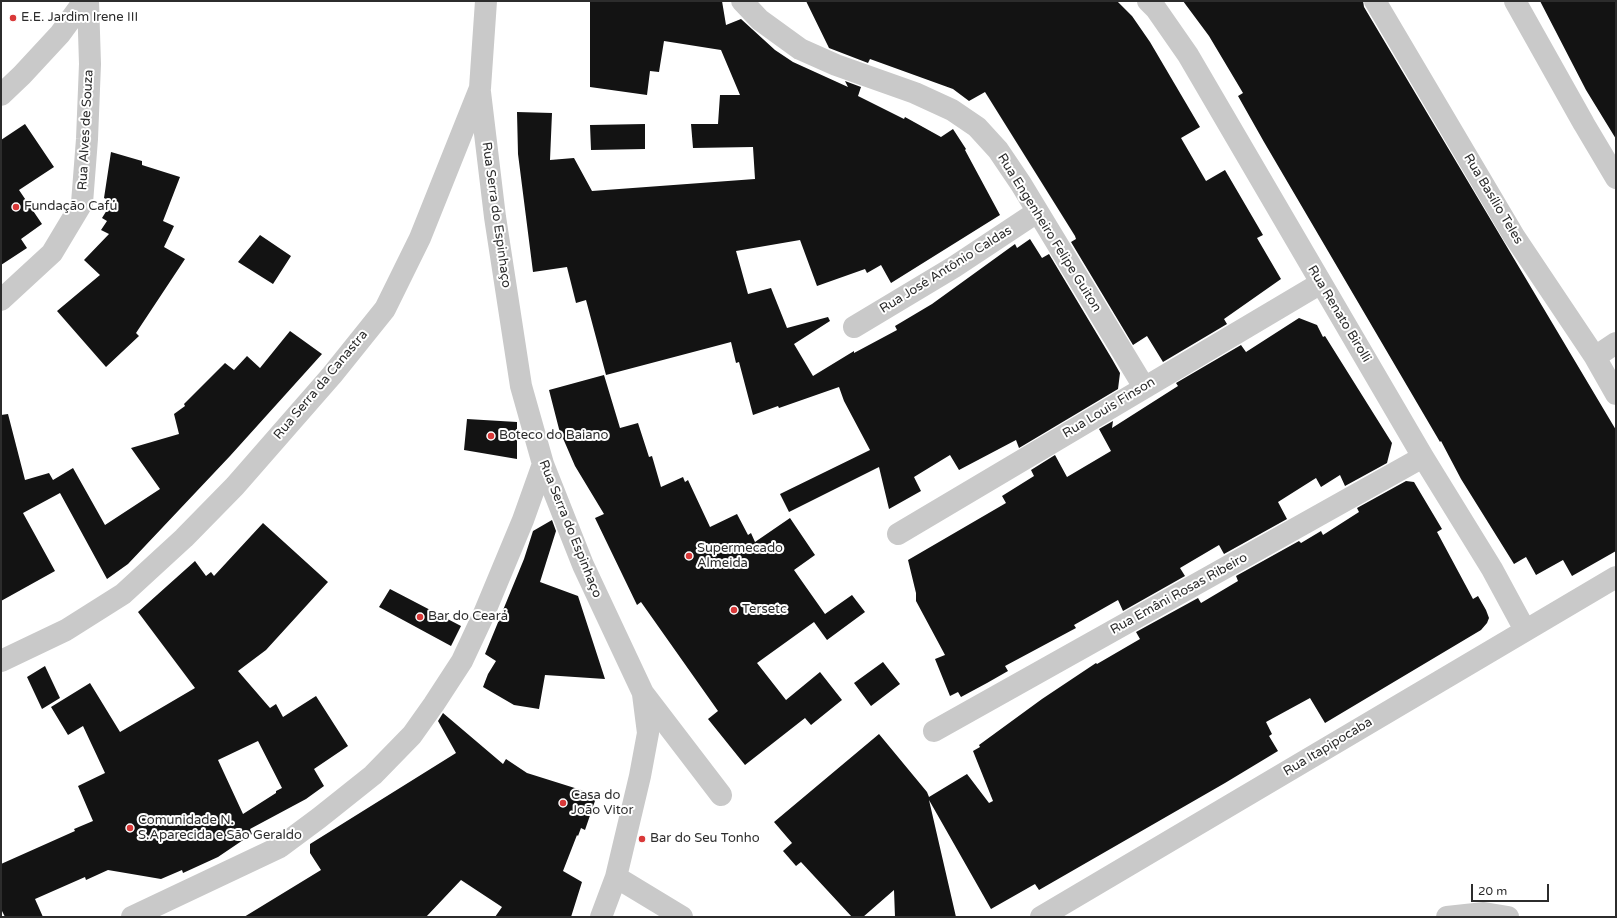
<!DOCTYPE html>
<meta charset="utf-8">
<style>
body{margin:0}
#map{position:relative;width:1617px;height:918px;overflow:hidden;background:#fff;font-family:"Varela Round",sans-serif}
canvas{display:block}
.frame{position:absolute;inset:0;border:2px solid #2c2c2c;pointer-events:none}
.scale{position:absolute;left:1471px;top:884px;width:78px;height:18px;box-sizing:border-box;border:2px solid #2c2c2c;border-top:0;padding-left:5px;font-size:12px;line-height:14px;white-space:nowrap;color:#2c2c2c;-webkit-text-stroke:3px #fff;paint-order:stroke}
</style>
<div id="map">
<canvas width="1617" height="918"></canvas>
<div class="frame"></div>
<div class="scale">20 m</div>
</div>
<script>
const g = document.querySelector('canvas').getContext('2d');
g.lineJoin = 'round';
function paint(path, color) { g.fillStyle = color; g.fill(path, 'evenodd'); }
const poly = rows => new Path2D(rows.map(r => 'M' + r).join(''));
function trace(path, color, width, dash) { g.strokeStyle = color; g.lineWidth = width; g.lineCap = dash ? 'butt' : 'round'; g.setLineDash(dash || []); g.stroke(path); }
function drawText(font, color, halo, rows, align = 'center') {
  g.font = font + ' "Varela Round",sans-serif'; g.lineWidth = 4; g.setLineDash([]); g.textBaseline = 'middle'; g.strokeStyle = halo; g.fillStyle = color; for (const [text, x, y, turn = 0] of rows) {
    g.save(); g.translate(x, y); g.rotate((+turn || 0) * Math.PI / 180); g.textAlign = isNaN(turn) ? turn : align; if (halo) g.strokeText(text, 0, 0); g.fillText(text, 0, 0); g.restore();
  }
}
paint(poly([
 [590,1,722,1,726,25,741,19,775,50,793,62,848,87,845,81,861,87,858,96,904,119,905,117,941,137,953,129,966,149,965,150,1000,215,891,283,881,265,867,273,865,269,817,286,800,240,736,251,748,294,771,288,787,328,828,317,830,321,794,344,813,376,854,351,854,353,897,330,895,326,932,304,1015,244,1017,248,1030,239,1042,258,1049,254,1112,359,1120,373,1118,389,1019,448,1016,440,959,470,950,455,914,477,921,491,889,509,879,467,789,512,780,494,870,450,844,401,839,387,779,408,778,406,753,415,739,362,736,363,731,342,606,375,586,300,576,303,567,267,533,272,518,154,517,112,552,113,550,160,574,158,592,191,755,179,753,147,693,148,691,124,718,124,720,95,740,95,721,50,664,41,659,72,650,71,647,95,590,87],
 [806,1,1117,1,1132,16,1150,42,1200,127,1181,138,1206,181,1225,170,1263,235,1257,238,1281,279,1224,319,1227,324,1163,362,1147,336,1133,345,1071,242,1076,239,1075,236,985,92,969,101,953,89,870,59,868,63,829,48],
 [1183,1,1363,1,1364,7,1616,430,1616,551,1572,576,1563,560,1536,575,1526,557,1514,564,1461,479,1441,441,1440,442,1264,142,1238,96,1243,93,1209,36],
 [1540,1,1616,1,1616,139,1586,90],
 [25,124,54,167,19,190,42,224,21,239,27,248,1,265,1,140],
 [645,124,645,149,591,150,590,125],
 [111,152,142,161,142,165,180,177,163,221,174,226,164,247,185,259,136,333,139,336,106,367,57,311,100,275,84,260,109,234,101,230,107,221,102,218,112,202,104,198],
 [260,235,291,256,273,284,238,262],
 [1299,318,1317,325,1323,337,1325,336,1392,443,1387,463,1345,486,1340,475,1321,487,1316,478,1278,502,1287,519,1224,554,1219,545,1180,568,1185,576,1123,611,1118,600,1074,625,1076,628,1005,666,1008,671,987,683,961,697,958,692,950,696,935,659,945,655,916,601,916,593,908,560,1006,503,1002,496,1034,476,1031,470,1055,455,1067,477,1111,451,1099,429,1113,421,1112,428,1178,386,1176,383,1241,345,1246,352],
 [290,331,322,354,230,456,128,564,107,579,60,493,23,513,55,571,1,601,1,415,8,414,25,480,49,473,53,480,73,468,105,525,160,489,131,448,179,434,174,414,185,406,184,404,225,363,234,370,247,356,260,368],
 [604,375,620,428,638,423,649,457,652,456,661,487,683,477,685,482,688,480,710,527,737,514,748,535,751,533,755,542,790,518,815,555,794,570,825,614,852,595,865,612,827,640,814,622,757,663,786,700,820,672,842,700,811,725,805,718,745,765,708,719,718,711,641,602,637,605,595,518,604,514,575,466,559,429,549,390],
 [467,419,517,422,517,459,464,450],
 [1406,481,1414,482,1442,529,1437,532,1473,599,1478,596,1486,610,1489,618,1487,623,1481,630,1325,723,1310,698,1266,722,1272,734,1269,736,1278,751,1225,783,1039,890,1035,884,991,909,929,800,956,917,895,917,894,890,863,917,852,917,801,862,796,866,783,851,792,843,774,822,879,734,927,792,929,797,967,774,989,803,993,801,973,751,980,747,979,745,1042,699,1096,663,1097,664,1140,639,1136,632,1198,598,1201,603,1238,581,1236,576,1299,541,1301,543,1321,531,1323,535,1359,512,1357,508],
 [552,520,556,531,540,582,578,596,605,679,545,675,539,709,514,705,483,687,488,674,496,661,485,654,524,559,533,531],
 [263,523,328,582,266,650,238,671,270,708,276,704,283,717,316,696,348,746,314,769,324,786,306,799,250,829,252,834,218,857,183,873,182,870,161,879,108,870,86,880,85,877,35,899,43,917,5,917,1,909,1,864,75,831,74,829,93,821,78,786,105,773,83,726,68,735,51,707,90,683,120,732,195,688,138,612,195,561,206,576,211,572,214,576],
 [258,741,282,788,276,791,276,793,243,814,218,760],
 [390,589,461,626,451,646,379,607],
 [883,662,900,684,871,706,854,683],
 [45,666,60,698,42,709,27,677],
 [443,713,503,764,506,759,527,773,597,795,585,830,581,828,578,836,577,835,563,871,582,882,571,917,495,917,502,907,461,880,426,917,244,917,321,870,310,853,310,844,456,753,438,721]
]), '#131313');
trace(poly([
 [742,1,760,20,800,49,836,65,915,93,952,110,977,127,998,150,1021,184,1144,387],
 [1148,1,1156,9,1188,55,1423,457,1492,569,1525,630],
 [1375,1,1514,236,1595,357,1616,394],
 [1515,1,1584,124,1616,178],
 [480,92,495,217,521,386,543,464,583,565,643,693,721,795],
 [1,95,22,75,60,34,84,1],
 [1,300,52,253,82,203,87,139,90,64,88,1],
 [854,327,954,267,1037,212],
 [1595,357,1616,343],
 [898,534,1321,283],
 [1,661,66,630,123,594,184,538,235,486,332,375,385,309,420,238,480,88,486,1],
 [934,731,1423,457],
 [616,877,682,917],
 [132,917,280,847,319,818,373,775,412,735,434,704,462,661,483,616,523,520,543,464],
 [601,917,616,877,640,776,648,733,643,694],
 [1041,917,1616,577],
 [1447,917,1484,913,1508,917]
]), '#c9c9c9', 22);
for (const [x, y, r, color] of [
 [13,18,4,"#d93939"],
 [16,207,4,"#d93939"],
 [491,436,4,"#d93939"],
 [689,556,4,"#d93939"],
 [734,610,4,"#d93939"],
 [420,617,4,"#d93939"],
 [563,803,4,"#d93939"],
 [130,828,4,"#d93939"],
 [642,839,4,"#d93939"]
]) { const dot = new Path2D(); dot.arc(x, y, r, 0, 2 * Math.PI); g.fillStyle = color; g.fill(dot); trace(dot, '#fff', 1.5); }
drawText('13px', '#2c2c2c', '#fff', [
 ["E.E. Jardim Irene III",21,18],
 ["Fundação Cafú",24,207],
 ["Boteco do Baiano",499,436],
 ["Supermecado",697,549],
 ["Almeida",697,564],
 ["Tersetc",742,610],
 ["Bar do Ceará",428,617],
 ["Casa do",571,796],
 ["João Vitor",571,811],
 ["Comunidade N.",138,821],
 ["S.Aparecida e São Geraldo",138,836],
 ["Bar do Seu Tonho",650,839]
], 'left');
drawText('13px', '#2c2c2c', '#fff', [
 ["Rua Alves de Souza",86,130,-87],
 ["Rua Basílio Teles",1493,199,59],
 ["Rua Serra do Espinhaço",496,215,82],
 ["Rua Engenheiro Felipe Guiton",1049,233,58],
 ["Rua José Antônio Caldas",946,270,-32],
 ["Rua Renato Birolli",1339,314,59],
 ["Rua Serra da Canastra",321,385,-50],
 ["Rua Louis Finson",1109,408,-31],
 ["Rua Serra do Espinhaço",570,529,68],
 ["Rua Emâni Rosas Ribeiro",1179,594,-29],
 ["Rua Itapipocaba",1328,747,-31]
]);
</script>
